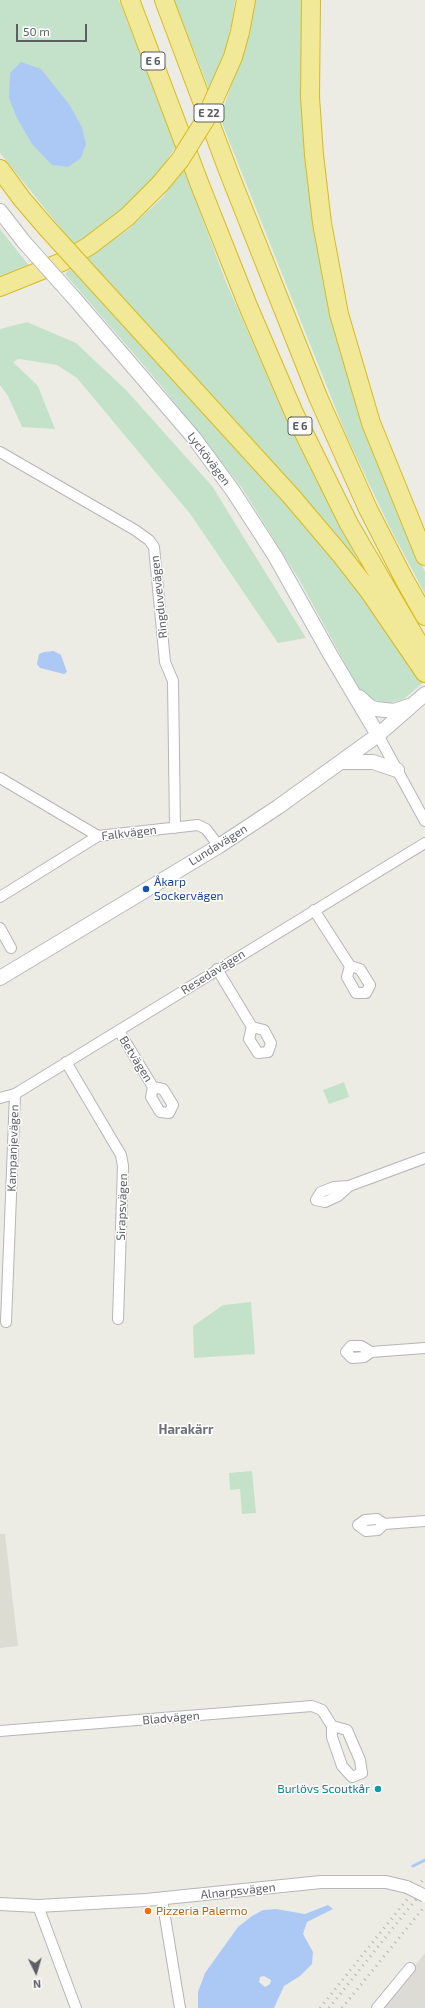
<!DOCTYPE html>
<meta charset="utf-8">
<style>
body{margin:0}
#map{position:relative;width:425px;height:2008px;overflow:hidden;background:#edece4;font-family:"Exo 2",sans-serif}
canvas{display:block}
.north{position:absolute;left:16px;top:1952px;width:40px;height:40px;-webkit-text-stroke:3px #fff;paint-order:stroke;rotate:175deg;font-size:11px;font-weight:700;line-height:16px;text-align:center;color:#5c5e63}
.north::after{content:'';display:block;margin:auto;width:14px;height:18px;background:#5c5e63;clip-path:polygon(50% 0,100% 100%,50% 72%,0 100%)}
.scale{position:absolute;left:16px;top:24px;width:71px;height:18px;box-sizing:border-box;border:2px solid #5c5e63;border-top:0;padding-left:5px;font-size:12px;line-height:14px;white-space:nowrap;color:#5c5e63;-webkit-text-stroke:3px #fff;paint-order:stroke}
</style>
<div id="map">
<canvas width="425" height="2008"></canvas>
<div class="north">N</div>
<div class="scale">50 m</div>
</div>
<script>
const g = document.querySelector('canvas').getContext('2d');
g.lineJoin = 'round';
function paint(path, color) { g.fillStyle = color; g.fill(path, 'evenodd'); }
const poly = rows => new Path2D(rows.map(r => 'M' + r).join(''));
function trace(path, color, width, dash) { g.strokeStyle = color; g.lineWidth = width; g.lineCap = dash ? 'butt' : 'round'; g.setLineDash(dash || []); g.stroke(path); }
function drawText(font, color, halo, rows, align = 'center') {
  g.font = font + ' "Exo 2",sans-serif'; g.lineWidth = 3; g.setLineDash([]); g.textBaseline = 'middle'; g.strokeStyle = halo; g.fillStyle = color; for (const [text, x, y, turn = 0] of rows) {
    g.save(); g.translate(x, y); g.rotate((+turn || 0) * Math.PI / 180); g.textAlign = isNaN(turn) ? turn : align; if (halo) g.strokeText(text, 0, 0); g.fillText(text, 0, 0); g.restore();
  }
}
paint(poly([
 [425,1953,425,2008,380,2008]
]), '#dcdbd6');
paint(poly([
 [0,1534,5,1534,18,1646,0,1648]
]), '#dddcd3');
paint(poly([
 [0,0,119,0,176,146,157,175,129,207,75,246,0,153],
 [174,0,235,0,232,22,221,67,209,89],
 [254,0,304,0,302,99,307,180,327,296,372,451,425,572,425,594,389,526,347,437,220,118,243,51],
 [184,169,226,282,289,426,366,576,85,259,129,229,162,198],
 [0,229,31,268,0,280],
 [71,268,313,531,364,592,425,681,404,699,390,703,370,699,358,687,300,581,242,488,159,383,65,274],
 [27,322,76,343,126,390,212,486,306,638,278,643,191,515,77,378,57,365,19,359,13,362,38,386,55,429,22,427,8,396,0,385,0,329],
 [344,1082,349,1097,329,1104,323,1090],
 [251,1302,255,1354,194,1358,193,1326,223,1305],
 [252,1471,256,1513,242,1514,240,1489,230,1490,229,1473]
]), '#c4e2c9');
paint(poly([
 [21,62,41,69,69,104,82,127,86,144,81,158,68,167,52,165,32,144,17,118,9,98,10,73],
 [54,651,61,655,67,672,64,674,40,668,37,664,39,654,44,652],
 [328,1905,333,1909,307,1922,303,1934,313,1952,312,1964,300,1976,284,1986,274,2008,198,2008,198,1992,205,1973,238,1927,252,1916,263,1910,276,1909,305,1914],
 [264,1976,271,1980,270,1984,265,1987,259,1982,260,1977]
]), '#acc9f5');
trace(poly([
 [413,1866,425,1860]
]), '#acc9f5', 3);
const minor = poly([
 [0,452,135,530,149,540,154,547,165,662,173,681,175,828],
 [378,735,425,821],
 [0,778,98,836],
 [0,897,98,836,198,825,206,829,219,846],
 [314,910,350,966,347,977,356,993,366,993,370,985,360,969,350,966],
 [0,928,11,948],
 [217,969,252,1027,249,1039,258,1053,268,1052,271,1043,264,1030,252,1027],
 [119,1031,153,1087,151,1097,160,1112,169,1113,173,1105,163,1089,153,1087],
 [66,1062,121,1155,123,1166,118,1319],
 [0,1098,15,1094,425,843],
 [349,1186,338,1196,325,1202,316,1200,321,1192,334,1187,349,1186,425,1158],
 [6,1322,15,1094],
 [371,1352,361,1346,351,1346,346,1352,352,1358,364,1357,371,1352,425,1348],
 [384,1524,378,1530,366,1531,358,1525,365,1520,377,1519,384,1524,425,1521],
 [0,1731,312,1706,322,1710,332,1726,332,1737,342,1766,352,1777,362,1773,360,1760,347,1730,332,1726],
 [162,1899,180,2008],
 [38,1906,76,2008],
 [377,2008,410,1968]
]);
const tertiary = poly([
 [0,1904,38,1906,146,1900,321,1882,386,1882,407,1887]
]);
const secondary = poly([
 [0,211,24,242],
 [74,298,194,438,233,491,275,556,330,654,378,735],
 [359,697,370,707,376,709,394,711,409,706],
 [341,762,373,762,397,770],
 [0,978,219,846,278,807,378,735,425,694]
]);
const motorway = poly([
 [130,0,200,185,248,306,294,413,349,524,425,654],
 [164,0,229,173,318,397,368,509,404,579,425,616],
 [311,0,310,97,314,155,322,223,339,314,371,423,425,556],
 [240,32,246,0],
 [0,169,22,199,46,227],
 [96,282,291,496,341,555,369,591,425,673],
 [0,287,62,262,89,246,127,217,160,184]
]);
trace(minor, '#b5b5ba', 12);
trace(tertiary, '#b5b5ba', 14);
trace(secondary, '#b6b7bd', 16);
trace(motorway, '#d7bb1a', 20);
trace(minor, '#fff', 10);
trace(tertiary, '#fff', 12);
trace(secondary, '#fff', 14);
trace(motorway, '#f1e998', 18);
trace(poly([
 [320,2008,425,1877],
 [329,2008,425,1888],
 [342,2008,425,1906]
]), '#b4b5b5', 3, [1, 5]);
const tertiaryBridge = poly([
 [407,1887,425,1896]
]);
const secondaryBridge = poly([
 [24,242,74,298]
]);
const motorwayBridge = poly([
 [160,184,180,160,205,120,233,57,240,32],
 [46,227,96,282]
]);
trace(tertiaryBridge, '#b5b5ba', 14, []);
trace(secondaryBridge, '#b6b7bd', 16, []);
trace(motorwayBridge, '#d7bb1a', 20, []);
trace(tertiaryBridge, '#fff', 12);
trace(secondaryBridge, '#fff', 14);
trace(motorwayBridge, '#f1e998', 18);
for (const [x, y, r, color] of [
 [146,889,4,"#1a4fb4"],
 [378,1789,4,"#0f9aa8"],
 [148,1911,4,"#e8710a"]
]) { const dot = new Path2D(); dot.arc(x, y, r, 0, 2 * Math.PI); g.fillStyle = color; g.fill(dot); trace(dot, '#fff', 1.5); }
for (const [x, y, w] of [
 [153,61,24],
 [209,113,30],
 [300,426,24]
]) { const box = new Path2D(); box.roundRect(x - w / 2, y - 9, w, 18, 3); g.fillStyle = '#fff'; g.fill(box); trace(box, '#5c5e63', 1); }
drawText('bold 11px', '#5c5e63', null, [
 ["E 6",153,61],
 ["E 22",209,113],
 ["E 6",300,426]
]);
drawText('12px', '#5c5e63', '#fff', [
 ["Lyckövägen",209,459,53],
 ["Ringduvevägen",159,597,-96],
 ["Falkvägen",129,833,-7],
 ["Lundavägen",218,845,-32],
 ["Resedavägen",213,972,-32],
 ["Betvägen",136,1059,58],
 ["Kampanjevägen",13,1148,-88],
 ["Sirapsvägen",122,1207,-88],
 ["Bladvägen",171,1718,-5],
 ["Alnarpsvägen",238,1891,-6]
]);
drawText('12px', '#164399', '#fff', [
 ["Åkarp",154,882],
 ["Sockervägen",154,896]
], 'left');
drawText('12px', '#0d838f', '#fff', [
 ["Burlövs Scoutkår",370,1789]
], 'right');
drawText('12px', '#c56008', '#fff', [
 ["Pizzeria Palermo",156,1911]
], 'left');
drawText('bold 13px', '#6d7075', '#fff', [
 ["Harakärr",186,1430]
]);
</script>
